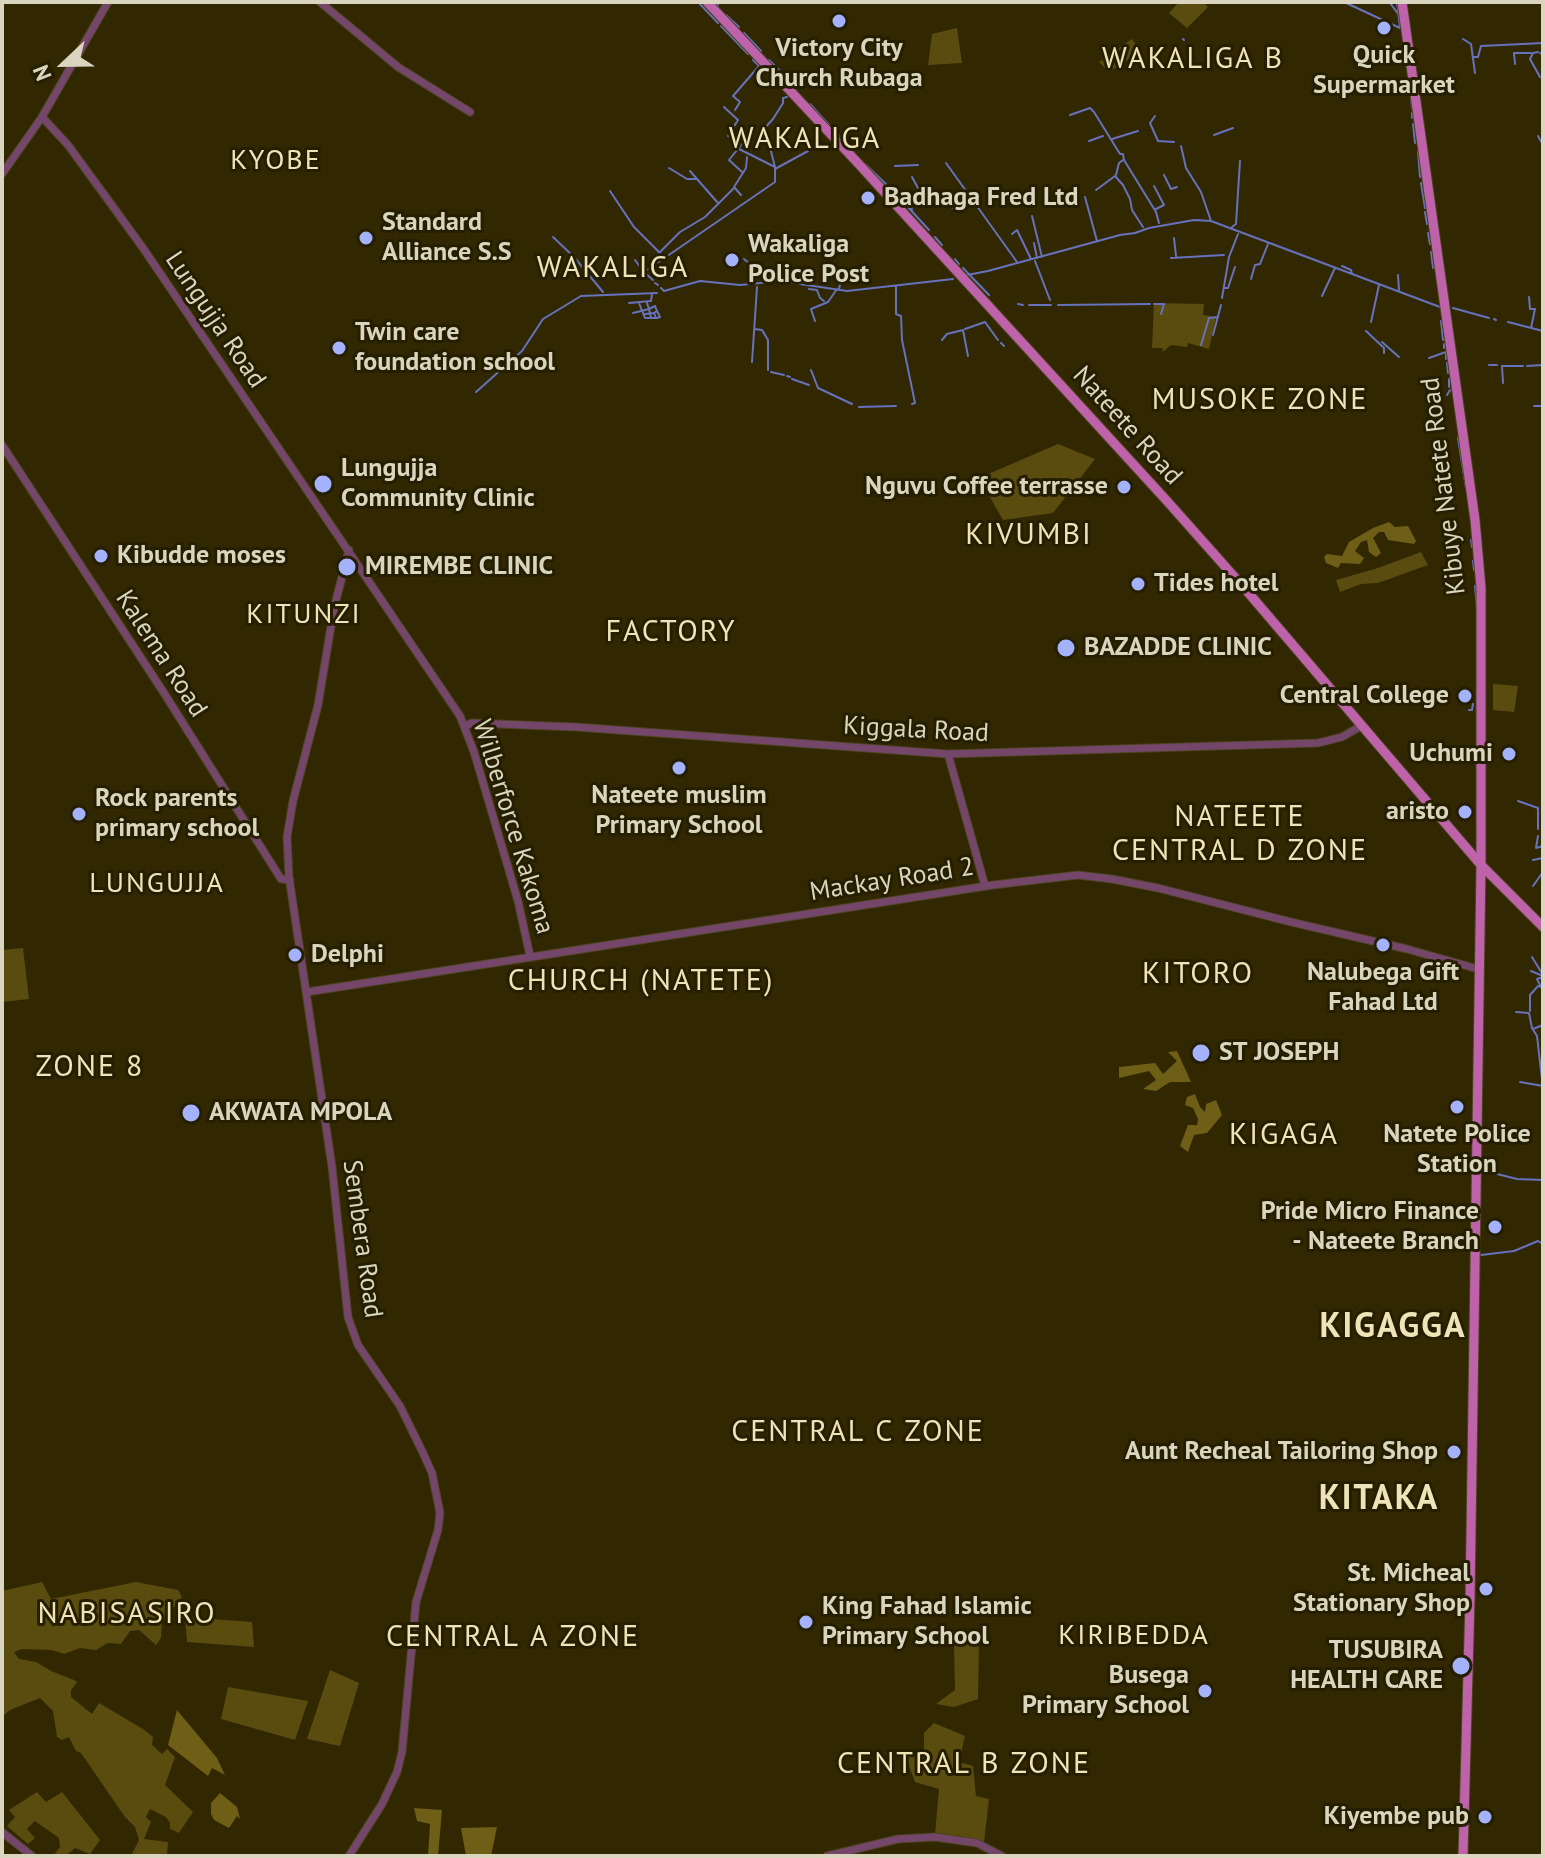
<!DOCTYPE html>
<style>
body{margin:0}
#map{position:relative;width:1545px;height:1858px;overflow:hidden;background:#312700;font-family:"PT Sans",sans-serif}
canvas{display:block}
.frame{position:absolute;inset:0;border:4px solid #dad5bf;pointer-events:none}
.north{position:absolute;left:24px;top:24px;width:80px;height:80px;-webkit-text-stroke:6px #251e01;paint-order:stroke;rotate:248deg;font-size:22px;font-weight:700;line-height:32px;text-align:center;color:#dad5bf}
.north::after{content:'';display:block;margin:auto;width:28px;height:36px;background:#dad5bf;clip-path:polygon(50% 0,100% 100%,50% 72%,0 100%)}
</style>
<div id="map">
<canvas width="1545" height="1858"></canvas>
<div class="frame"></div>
<div class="north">N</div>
</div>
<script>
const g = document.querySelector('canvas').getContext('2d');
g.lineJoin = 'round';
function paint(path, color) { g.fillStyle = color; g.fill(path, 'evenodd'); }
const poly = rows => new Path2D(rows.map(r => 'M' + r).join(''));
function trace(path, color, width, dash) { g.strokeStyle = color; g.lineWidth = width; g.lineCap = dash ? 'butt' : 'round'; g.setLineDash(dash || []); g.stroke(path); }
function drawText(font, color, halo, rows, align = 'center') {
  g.font = font + ' "PT Sans",sans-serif'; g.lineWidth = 6; g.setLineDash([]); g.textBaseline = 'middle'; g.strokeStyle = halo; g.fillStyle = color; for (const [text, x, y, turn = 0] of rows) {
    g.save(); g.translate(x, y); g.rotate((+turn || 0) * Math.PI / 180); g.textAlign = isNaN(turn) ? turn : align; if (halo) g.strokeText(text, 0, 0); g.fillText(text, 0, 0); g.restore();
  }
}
paint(poly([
 [1179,2,1203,2,1208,7,1187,28,1169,13],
 [957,28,962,63,928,65,932,34],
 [1132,39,1141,52,1112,70,1105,68,1099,62],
 [1154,303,1204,304,1203,315,1216,317,1209,349,1188,343,1187,347,1171,345,1164,351,1162,351,1163,348,1152,348],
 [1058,444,1095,459,1053,513,1003,520,979,478],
 [1421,552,1428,565,1378,583,1361,584,1340,592,1336,580,1378,568],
 [1493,684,1518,686,1514,712,1493,710],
 [23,948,29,999,2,1002,2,950],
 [42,1582,51,1599,136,1582,178,1590,182,1597,162,1622,161,1638,156,1645,139,1630,130,1631,121,1644,108,1643,96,1650,80,1648,64,1654,52,1650,22,1649,14,1652,19,1659,36,1662,51,1671,74,1680,77,1682,71,1690,71,1697,92,1714,99,1703,143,1729,153,1737,152,1745,162,1754,167,1749,175,1757,165,1785,193,1812,179,1833,170,1829,170,1823,166,1817,150,1809,146,1817,151,1822,144,1839,168,1842,167,1856,132,1854,139,1840,135,1827,125,1817,81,1753,76,1751,69,1737,62,1740,57,1737,53,1711,40,1698,10,1710,2,1717,2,1591],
 [185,1617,252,1622,254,1647,187,1642],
 [979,1642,978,1699,954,1707,936,1704,955,1690,954,1645],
 [330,1670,359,1683,340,1746,307,1739],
 [228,1687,308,1701,295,1740,221,1719],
 [934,1723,965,1736,959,1762,973,1766,976,1796,989,1799,984,1842,960,1836,935,1834,939,1789,915,1782,906,1758,924,1749,924,1733],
 [37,1792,46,1802,62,1792,100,1840,90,1854,75,1848,65,1856,53,1856,60,1847,59,1838,35,1821,27,1829,35,1838,28,1844,7,1826,15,1817,9,1810]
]), '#5a4c0f');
paint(poly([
 [1389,522,1395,527,1408,526,1416,541,1414,544,1388,540,1384,532,1379,532,1373,538,1381,553,1376,557,1369,552,1367,540,1361,542,1355,551,1364,558,1360,564,1341,563,1338,568,1326,563,1324,557,1327,554,1342,556,1349,542,1373,528],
 [1177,1051,1191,1082,1170,1082,1156,1091,1143,1089,1156,1080,1149,1071,1119,1078,1119,1067,1155,1063,1163,1074,1177,1061,1168,1052],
 [1195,1094,1200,1107,1205,1112,1206,1104,1216,1100,1222,1115,1207,1133,1194,1135,1188,1152,1180,1146,1188,1125,1197,1125,1198,1119,1193,1108,1185,1105,1187,1097],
 [177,1710,217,1758,225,1775,212,1768,208,1776,168,1745],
 [220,1793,237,1807,240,1819,237,1816,229,1828,214,1820,211,1814,211,1803],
 [414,1808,442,1810,438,1856,428,1856,430,1824,417,1821],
 [497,1827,491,1856,466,1856,461,1828]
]), '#6f5e15');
trace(poly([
 [698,2,718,23],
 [715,2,718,5],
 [1344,2,1400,28],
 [1397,2,1400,28],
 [1390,3,1399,15],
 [726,15,739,27],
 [721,26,748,54],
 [744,33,761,51],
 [1183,39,1184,40],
 [1463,39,1471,44,1475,73],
 [1402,44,1403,51],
 [1538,52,1533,53,1530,59,1540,77],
 [1540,53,1543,54],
 [1473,57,1478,57,1481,46,1543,43],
 [753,60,765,72],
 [769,60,779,70],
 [1515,64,1514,53,1531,53],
 [772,80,778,87],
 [1409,84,1409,94],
 [1411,99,1412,108],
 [810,104,829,125],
 [724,107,738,120,728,136,741,144,739,149,775,167],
 [735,110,740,102,733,96,759,66],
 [1412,113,1412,118],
 [1070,115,1090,108,1094,112,1120,154,1123,154,1124,160,1156,212,1159,223],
 [1155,116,1150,123,1158,141,1174,142],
 [1413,124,1415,143],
 [833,129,856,155],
 [1214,135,1233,128],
 [1538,136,1543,145],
 [1112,139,1138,131],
 [1089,141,1103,136],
 [1181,146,1186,168,1201,192,1211,221],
 [737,150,729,160,742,172],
 [1418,152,1420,177],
 [946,163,1017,262],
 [865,164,892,190],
 [895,166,918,165],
 [669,168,687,179,696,179],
 [775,169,808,151],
 [690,171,718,203],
 [1116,175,1119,163,1123,160],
 [1164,175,1171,189,1177,187],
 [912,177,918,188,932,185,936,196,943,196,954,210,971,200],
 [1421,183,1425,208],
 [1154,186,1164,205,1156,209],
 [1096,190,1115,176,1123,185,1130,199,1132,210,1143,227],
 [610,191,634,227,664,257],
 [896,194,904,201,911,202,912,211],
 [741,195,734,187,746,168,747,157],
 [1085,197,1097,241],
 [908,207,929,230],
 [1425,212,1427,224],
 [1032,216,1042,257],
 [1232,227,1236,224,1240,161],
 [1428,233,1430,244],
 [1012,234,1017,230,1031,259],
 [553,237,574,257,603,292],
 [935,237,942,245],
 [1174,238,1176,256],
 [1034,243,1037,258],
 [1431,252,1433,268],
 [659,253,680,232,705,217,734,188],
 [1171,258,1224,255],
 [744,259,766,277,775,281],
 [955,259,959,264],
 [635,260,644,272],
 [1035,261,1050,300],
 [1342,266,1351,270,1352,274],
 [963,268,989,295],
 [838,272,841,280,839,289],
 [967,275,988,271,1120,235,1135,233,1149,228,1194,220,1211,221,1440,307],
 [1398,275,1399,290],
 [1251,279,1255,265,1260,264,1268,244],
 [653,280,644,272,775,182,775,167,767,136,762,131,773,119,783,103,783,98,787,97],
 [655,283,658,285],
 [896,286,896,314,901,316,902,340,915,403,912,404],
 [661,288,664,291,700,281,740,285,780,281,847,291,953,279],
 [1224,288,1228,288,1235,267],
 [809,289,817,290,820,298,824,301],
 [1322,296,1335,268],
 [1529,297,1530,309,1535,309,1531,328],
 [1222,298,1229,257,1238,234],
 [629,303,651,301,652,294],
 [639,303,645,318],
 [1018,304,1023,305],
 [1154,304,1164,304,1161,314],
 [1029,305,1051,305],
 [1058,305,1150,304],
 [1453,308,1489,318],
 [633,313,649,309,647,303],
 [654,313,657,311,660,317,657,318],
 [645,314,654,313,656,318,651,318],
 [646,318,651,318,649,309,655,306,657,311],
 [1494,319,1496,320],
 [815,321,811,309,828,302,837,289],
 [1441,321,1443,340],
 [1371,322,1379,285],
 [1508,322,1543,331],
 [755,329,762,330,768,340,768,370],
 [965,329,985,322,998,340],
 [1366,331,1384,348,1384,353],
 [1213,335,1221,305],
 [942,340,947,334,963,330,968,356],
 [1542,341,1543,349],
 [1382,342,1399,357],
 [1001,343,1004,346],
 [1444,344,1444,348],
 [1201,345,1209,318,1218,317],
 [1429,358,1446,352,1446,359],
 [752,362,757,287],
 [1447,363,1448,373],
 [1489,365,1497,365],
 [1527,366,1543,365],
 [811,370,818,388,852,404],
 [771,372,784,375],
 [787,376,790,377],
 [792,379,809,385],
 [1449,379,1449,387],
 [1503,383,1502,366,1523,366],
 [476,392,522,351,543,319,581,296,657,293],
 [1447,395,1450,390],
 [1534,406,1543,406],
 [859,407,896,406],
 [1458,438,1466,488],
 [1471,540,1472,547],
 [1473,561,1474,570],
 [1475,586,1477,609],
 [1469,710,1472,710,1473,704],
 [1518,801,1538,808,1538,829],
 [1538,836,1536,848,1543,846],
 [1533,860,1543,858],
 [1533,886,1543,872],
 [1532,957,1543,975],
 [1531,971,1543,976],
 [1530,1011,1530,995,1538,986,1541,987,1537,979,1543,977],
 [1516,1012,1529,1013,1532,1028,1537,1036,1543,1088],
 [1533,1029,1543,1025],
 [1520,1082,1543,1086],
 [1481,1170,1517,1179,1543,1180],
 [1481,1255,1514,1251,1538,1241,1543,1244]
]), '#6772bc', 2);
const minor = poly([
 [320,2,398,67,470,112],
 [42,117,68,145,143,248,460,716,474,752,518,901,530,956],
 [2,174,42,117,108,2],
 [2,445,164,693,281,879,290,880],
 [349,550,334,608,318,705,293,801,287,837,289,877,332,1167,348,1317,358,1345,400,1406,423,1453,432,1473,440,1513,438,1530,416,1602,402,1752,397,1772,382,1804,349,1856],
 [465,726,472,723,576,727,948,754,1318,743,1342,737,1361,726],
 [948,754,985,886],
 [307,992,993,885,1078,875,1112,879,1158,888,1291,922,1407,949,1478,969],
 [2,1832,32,1856],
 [827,1856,898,1839,935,1837,977,1843,1002,1856]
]);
const major = poly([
 [707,2,855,160,1167,501,1246,590,1481,865,1543,927],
 [1402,2,1475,520,1481,588,1481,865,1470,1599,1463,1856]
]);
trace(minor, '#4c431f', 9);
trace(major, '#4c431f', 11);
trace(minor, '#74476a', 7);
trace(major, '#be62aa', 9);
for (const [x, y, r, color] of [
 [839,21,8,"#a4b2fc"],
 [1384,28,8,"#a4b2fc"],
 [868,198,8,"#a4b2fc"],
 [366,238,8,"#a4b2fc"],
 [732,260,8,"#a4b2fc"],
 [339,348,8,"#a4b2fc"],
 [323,484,10,"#a4b2fc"],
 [1124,487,8,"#a4b2fc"],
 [101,556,8,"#a4b2fc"],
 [347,567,10,"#a4b2fc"],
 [1138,584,8,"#a4b2fc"],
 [1066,648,10,"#a4b2fc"],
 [1465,696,8,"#a4b2fc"],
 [1509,754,8,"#a4b2fc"],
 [679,768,8,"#a4b2fc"],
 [1465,812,8,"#a4b2fc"],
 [79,814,8,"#a4b2fc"],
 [1383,945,8,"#a4b2fc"],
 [295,955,8,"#a4b2fc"],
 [1201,1053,10,"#a4b2fc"],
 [1457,1107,8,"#a4b2fc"],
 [191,1113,10,"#a4b2fc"],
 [1495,1227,8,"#a4b2fc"],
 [1454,1452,8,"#a4b2fc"],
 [1486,1589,8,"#a4b2fc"],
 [806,1622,8,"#a4b2fc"],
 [1461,1666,10,"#a4b2fc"],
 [1205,1691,8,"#a4b2fc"],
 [1485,1817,8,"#a4b2fc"]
]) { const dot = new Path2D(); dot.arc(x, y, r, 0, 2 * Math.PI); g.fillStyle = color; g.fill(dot); trace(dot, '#251e01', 3); }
drawText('bold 26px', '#dad5bf', '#251e01', [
 ["Victory City",839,49,"center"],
 ["Church Rubaga",839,79,"center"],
 ["Quick",1384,56,"center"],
 ["Supermarket",1384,86,"center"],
 ["Badhaga Fred Ltd",884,198],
 ["Standard",382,223],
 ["Alliance S.S",382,253],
 ["Wakaliga",748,245],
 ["Police Post",748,275],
 ["Twin care",355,333],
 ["foundation school",355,363],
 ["Lungujja",341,469],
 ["Community Clinic",341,499],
 ["Nguvu Coffee terrasse",1108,487,"right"],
 ["Kibudde moses",117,556],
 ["MIREMBE CLINIC",365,567],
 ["Tides hotel",1154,584],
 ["BAZADDE CLINIC",1084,648],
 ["Central College",1449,696,"right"],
 ["Uchumi",1493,754,"right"],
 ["Nateete muslim",679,796,"center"],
 ["Primary School",679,826,"center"],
 ["Rock parents",95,799],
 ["primary school",95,829],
 ["aristo",1449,812,"right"],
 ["Delphi",311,955],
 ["Nalubega Gift",1383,973,"center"],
 ["Fahad Ltd",1383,1003,"center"],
 ["ST JOSEPH",1219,1053],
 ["AKWATA MPOLA",209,1113],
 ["Natete Police",1457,1135,"center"],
 ["Station",1457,1165,"center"],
 ["Pride Micro Finance",1479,1212,"right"],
 ["- Nateete Branch",1479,1242,"right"],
 ["Aunt Recheal Tailoring Shop",1438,1452,"right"],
 ["St. Micheal",1470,1574,"right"],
 ["Stationary Shop",1470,1604,"right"],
 ["King Fahad Islamic",822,1607],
 ["Primary School",822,1637],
 ["TUSUBIRA",1443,1651,"right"],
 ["HEALTH CARE",1443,1681,"right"],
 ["Busega",1189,1676,"right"],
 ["Primary School",1189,1706,"right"],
 ["Kiyembe pub",1469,1817,"right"]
], 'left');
drawText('26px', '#dad5bf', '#251e01', [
 ["Lungujja Road",215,320,56],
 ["Nateete Road",1127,426,48],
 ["Kibuye Natete Road",1444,486,-97],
 ["Kalema Road",161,654,57],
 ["Kiggala Road",916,730,3],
 ["Wilberforce Kakoma",513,827,73],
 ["Mackay Road 2",892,880,-9],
 ["Sembera Road",362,1239,82]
]);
g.letterSpacing = '2px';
drawText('28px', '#efe4b8', '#251e01', [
 ["KYOBE",276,161],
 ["KITUNZI",304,615],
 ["LUNGUJJA",157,884],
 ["KIRIBEDDA",1134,1636]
]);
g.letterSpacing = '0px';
g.letterSpacing = '2px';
drawText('30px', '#efe4b8', '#251e01', [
 ["WAKALIGA B",1193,59],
 ["WAKALIGA",805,139],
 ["WAKALIGA",613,268],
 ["MUSOKE ZONE",1260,400],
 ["KIVUMBI",1029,535],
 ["FACTORY",671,632],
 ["NATEETE",1240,817],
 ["CENTRAL D ZONE",1240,851],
 ["KITORO",1198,974],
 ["CHURCH (NATETE)",641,981],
 ["ZONE 8",90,1067],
 ["KIGAGA",1284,1135],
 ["CENTRAL C ZONE",858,1432],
 ["NABISASIRO",127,1614],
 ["CENTRAL A ZONE",513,1637],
 ["CENTRAL B ZONE",964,1764]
]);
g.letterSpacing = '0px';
g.letterSpacing = '2px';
drawText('bold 34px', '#efe4b8', '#251e01', [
 ["KIGAGGA",1393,1327],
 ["KITAKA",1379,1499]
]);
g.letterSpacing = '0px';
</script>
